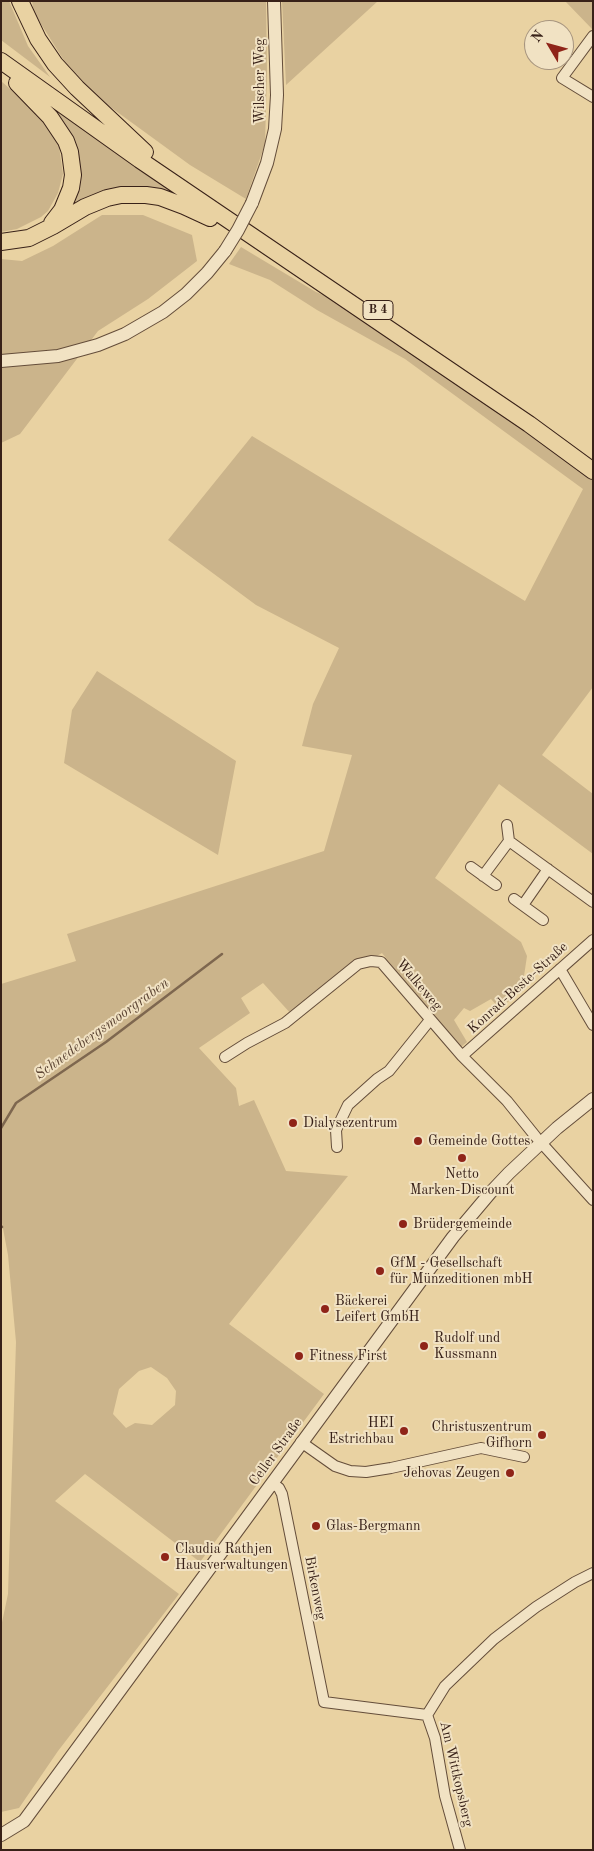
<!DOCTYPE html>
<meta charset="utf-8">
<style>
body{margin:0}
#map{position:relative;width:594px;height:1851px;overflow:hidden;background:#e9d2a2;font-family:"Old Standard TT",serif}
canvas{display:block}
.frame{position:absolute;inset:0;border:2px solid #382118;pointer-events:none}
.north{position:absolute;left:524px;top:20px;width:50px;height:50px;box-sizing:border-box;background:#f1e2c3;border:1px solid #a7957f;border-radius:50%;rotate:307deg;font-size:14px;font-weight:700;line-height:20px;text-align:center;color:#382118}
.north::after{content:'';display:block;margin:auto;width:18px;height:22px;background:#8f2418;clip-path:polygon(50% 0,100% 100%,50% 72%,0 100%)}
</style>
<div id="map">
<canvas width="594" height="1851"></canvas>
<div class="frame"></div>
<div class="north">N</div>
</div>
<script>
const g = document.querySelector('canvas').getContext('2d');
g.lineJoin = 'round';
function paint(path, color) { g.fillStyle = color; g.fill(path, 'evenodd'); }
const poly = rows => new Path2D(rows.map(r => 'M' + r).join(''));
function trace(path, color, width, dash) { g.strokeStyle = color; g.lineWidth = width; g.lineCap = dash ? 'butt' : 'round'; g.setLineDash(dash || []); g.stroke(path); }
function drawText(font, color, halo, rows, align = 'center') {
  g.font = font + ' "Old Standard TT",serif'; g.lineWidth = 4; g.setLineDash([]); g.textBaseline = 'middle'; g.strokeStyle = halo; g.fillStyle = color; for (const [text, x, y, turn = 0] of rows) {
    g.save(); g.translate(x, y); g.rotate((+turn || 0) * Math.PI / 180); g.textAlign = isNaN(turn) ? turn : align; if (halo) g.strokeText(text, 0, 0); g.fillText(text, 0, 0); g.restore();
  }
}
paint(poly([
 [1,1,9,1,28,46,50,77,1,40],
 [32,1,266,1,267,72,265,144,246,199,190,165,98,98,70,70,34,13],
 [282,1,378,1,286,85],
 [565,1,593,1,593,30],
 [1,81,34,110,47,125,59,146,63,174,58,193,48,211,41,217,17,229,1,232],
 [23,85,205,210,159,192,70,213,78,169],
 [102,215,143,215,192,235,197,261,148,299,98,331,20,434,1,443,1,259,22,261,53,246],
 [241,247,316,292,340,302,405,345,593,481,593,687,542,755,593,794,593,854,499,784,435,878,521,942,527,956,524,976,521,978,527,985,500,1009,491,999,470,1011,464,1008,454,1020,467,1042,461,1047,416,996,382,953,351,972,292,1015,263,983,241,998,250,1013,199,1048,236,1088,239,1106,254,1100,286,1171,348,1176,229,1324,324,1394,200,1562,85,1474,55,1501,179,1594,58,1751,19,1808,1,1812,1,1627,8,1594,16,1342,8,1255,1,1218,1,984,76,961,67,934,324,851,352,755,302,746,313,704,339,648,256,605,168,540,252,436,525,601,583,489,405,359,317,310,270,280,229,264],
 [151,1367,167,1378,176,1391,175,1405,152,1425,135,1423,126,1428,113,1414,119,1389,139,1371],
 [97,671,236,761,218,855,64,763,72,710]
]), '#cbb48b');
trace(poly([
 [1,1128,16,1103,106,1042,222,954],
 [1,1226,2,1227]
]), '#7e674f', 2.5);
const minor = poly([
 [593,36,562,78,593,97],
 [509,841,593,902],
 [471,867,496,885],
 [483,876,509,841,507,825],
 [514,899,543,920],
 [523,905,548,869],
 [560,969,593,1025],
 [462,1056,593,940],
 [225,1057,247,1043,285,1023,358,964,371,961,381,962,462,1056,507,1101,536,1137,593,1200],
 [337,1147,336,1130,348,1105,377,1079,389,1071,430,1020],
 [301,1442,335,1466,350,1471,366,1472,391,1468,481,1448,524,1457],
 [272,1483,279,1488,282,1494,324,1702,427,1715],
 [460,1850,445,1796,435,1738,427,1715,445,1686,494,1639,536,1607,575,1582,593,1573]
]);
const tertiary = poly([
 [252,203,267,163,275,129,277,95,274,1],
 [1,361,58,356,98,345,125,334,163,312,186,294,207,273,225,251],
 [1,1835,24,1821,453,1237,491,1192,509,1173,557,1128,593,1099]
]);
const trunk = poly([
 [20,1,38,39,55,64,77,88,145,152],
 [1,61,140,160,529,424,593,471],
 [17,83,50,117,66,141,70,152,73,175,71,188,62,210,52,223],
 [1,242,29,238,53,226,85,207,107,198,121,195,146,195,160,197,184,206,210,218]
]);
trace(minor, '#644d3a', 12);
trace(tertiary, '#644d3a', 14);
trace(trunk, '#382118', 18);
trace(minor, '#f1e2c3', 10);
trace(tertiary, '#f1e2c3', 12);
trace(trunk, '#e9d2a2', 16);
const tertiaryBridge = poly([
 [225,251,238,230,252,203]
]);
trace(tertiaryBridge, '#644d3a', 14, []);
trace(tertiaryBridge, '#f1e2c3', 12);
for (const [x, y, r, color] of [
 [293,1123,5,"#8f2418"],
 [418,1141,5,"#8f2418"],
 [462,1158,5,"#8f2418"],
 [403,1224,5,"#8f2418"],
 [380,1271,5,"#8f2418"],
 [325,1309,5,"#8f2418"],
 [424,1346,5,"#8f2418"],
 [299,1356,5,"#8f2418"],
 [404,1431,5,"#8f2418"],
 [542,1435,5,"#8f2418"],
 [510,1473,5,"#8f2418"],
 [316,1526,5,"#8f2418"],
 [165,1557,5,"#8f2418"]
]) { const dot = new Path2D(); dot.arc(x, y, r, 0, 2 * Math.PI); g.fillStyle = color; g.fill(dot); trace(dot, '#f1e2c3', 2); }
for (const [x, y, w] of [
 [378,310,30]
]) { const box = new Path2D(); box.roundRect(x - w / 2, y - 9.5, w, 19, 4); g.fillStyle = '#f1e2c3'; g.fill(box); trace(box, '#382118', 1); }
drawText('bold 12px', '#382118', null, [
 ["B 4",378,310]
]);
drawText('14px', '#382118', '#f1e2c3', [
 ["Wilscher Weg",260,81,-90],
 ["Walkeweg",419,985,50],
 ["Konrad-Beste-Straße",518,988,-42],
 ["Celler Straße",276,1452,-54],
 ["Birkenweg",315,1588,79],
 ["Am Wittkopsberg",456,1774,77]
]);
drawText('14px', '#382118', '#f1e2c3', [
 ["Dialysezentrum",303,1123],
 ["Gemeinde Gottes",428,1141],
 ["Netto",462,1174,"center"],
 ["Marken-Discount",462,1190,"center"],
 ["Brüdergemeinde",413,1224],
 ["GfM - Gesellschaft",390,1263],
 ["für Münzeditionen mbH",390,1279],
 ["Bäckerei",335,1301],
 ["Leifert GmbH",335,1317],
 ["Rudolf und",434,1338],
 ["Kussmann",434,1354],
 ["Fitness First",309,1356],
 ["HEI",394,1423,"right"],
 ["Estrichbau",394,1439,"right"],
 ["Christuszentrum",532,1427,"right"],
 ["Gifhorn",532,1443,"right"],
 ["Jehovas Zeugen",500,1473,"right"],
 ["Glas-Bergmann",326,1526],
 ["Claudia Rathjen",175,1549],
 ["Hausverwaltungen",175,1565]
], 'left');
drawText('italic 15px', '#5b4433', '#f1e2c3', [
 ["Schnedebergsmoorgraben",102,1029,-36]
]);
</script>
